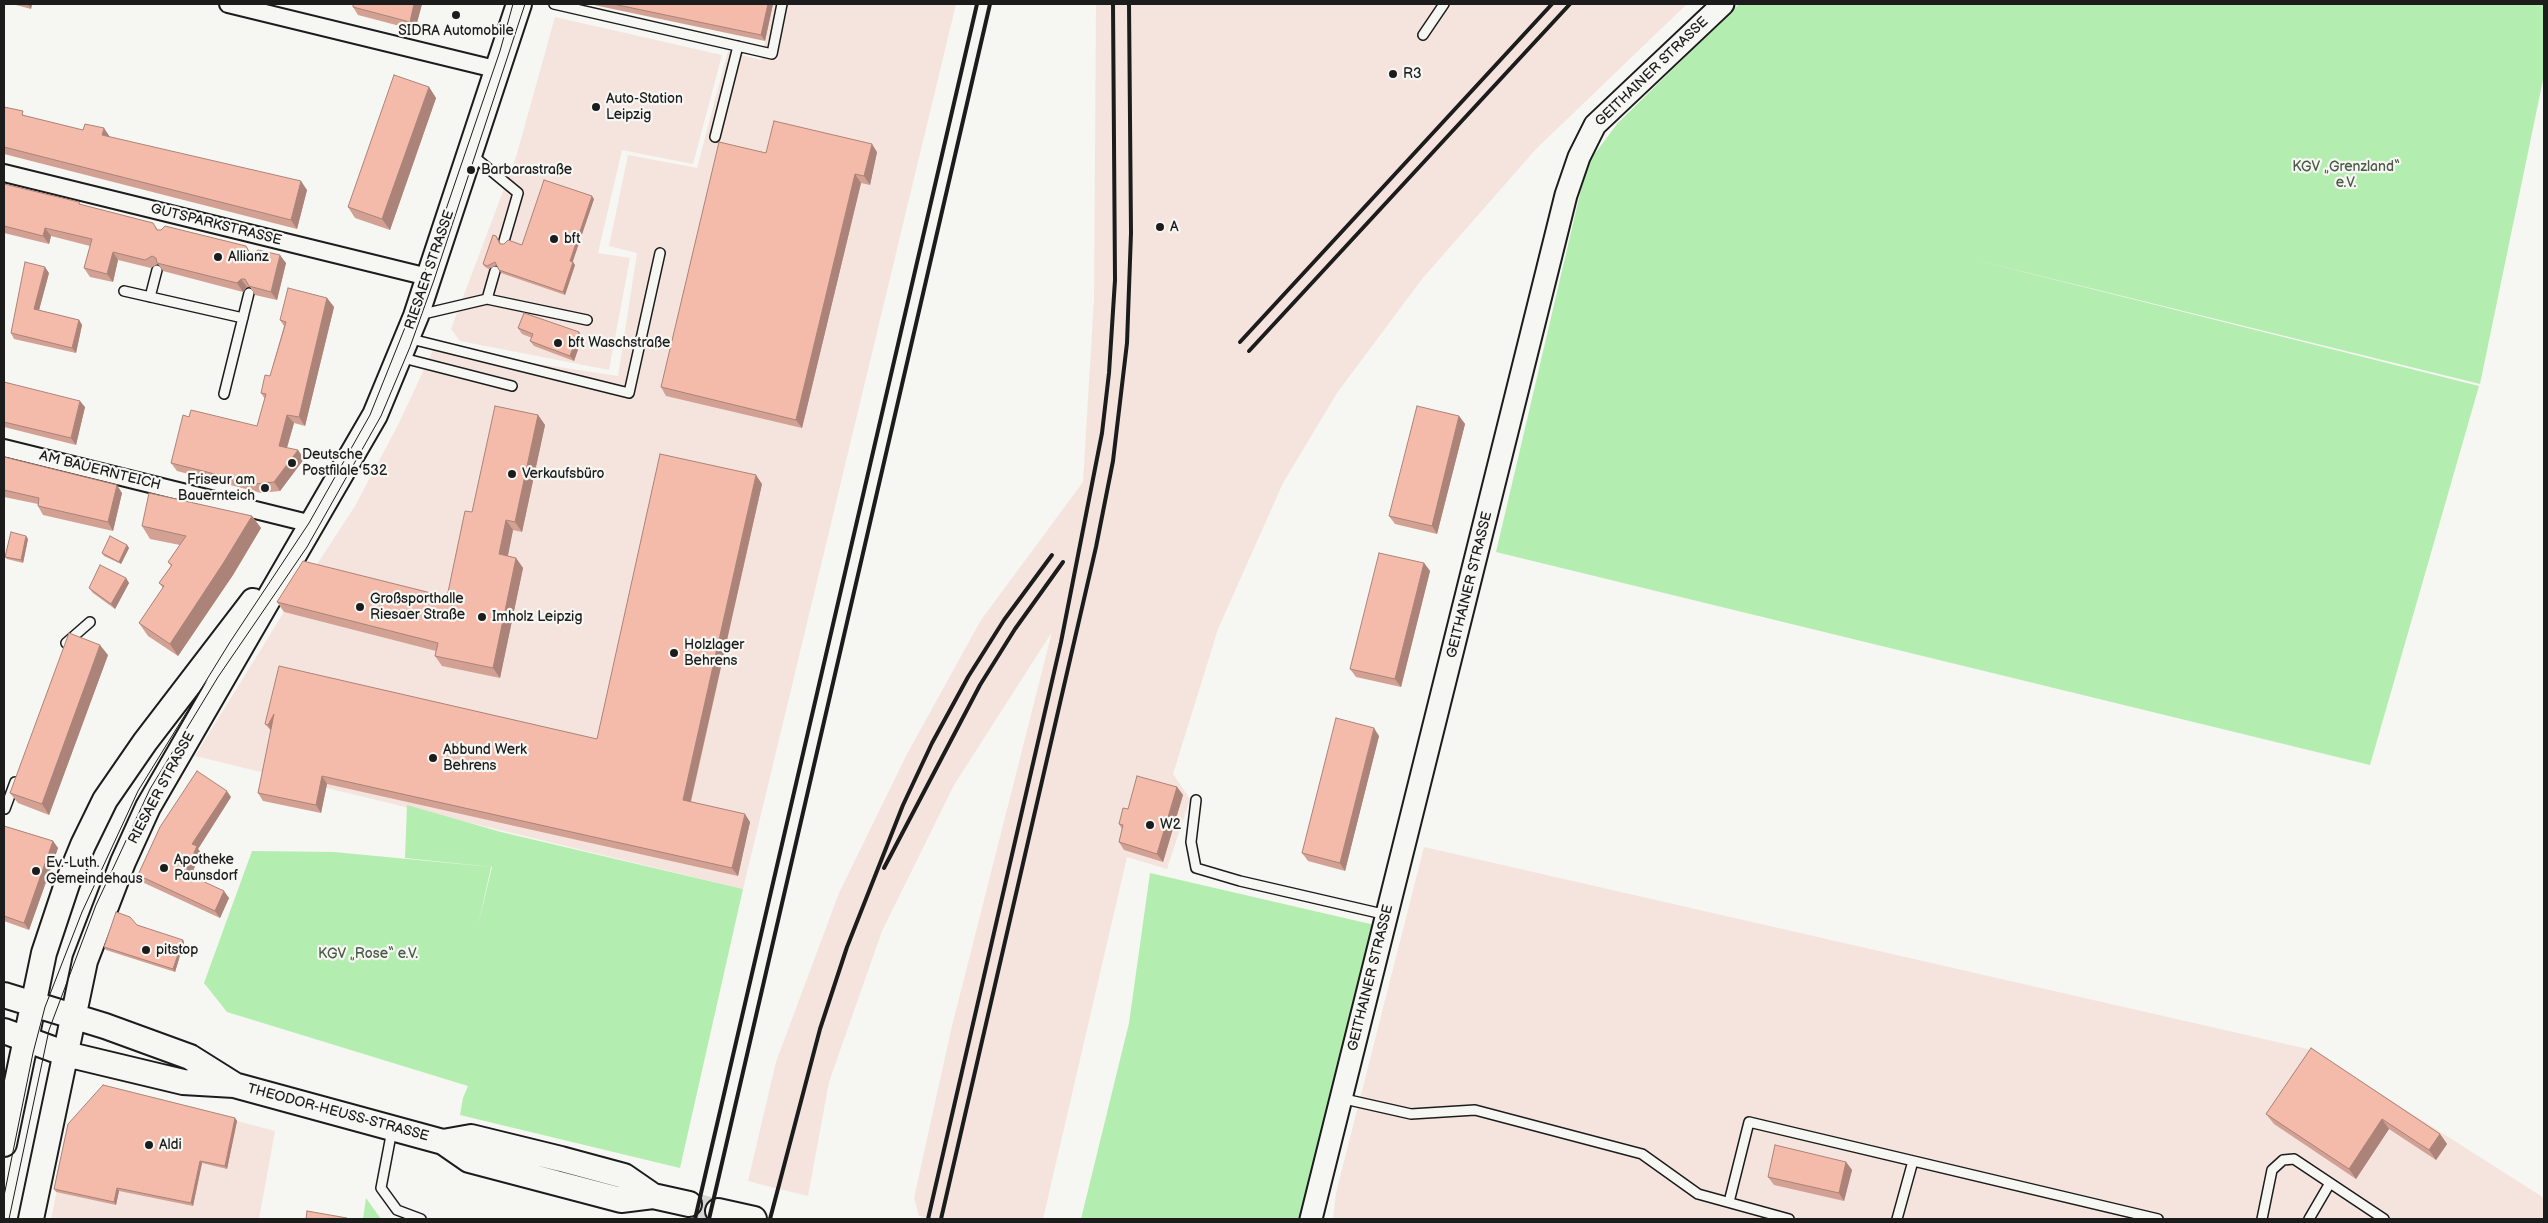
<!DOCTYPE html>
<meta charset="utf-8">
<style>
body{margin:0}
#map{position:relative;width:2548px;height:1223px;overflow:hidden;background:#f6f6f2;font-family:"Balsamiq Sans",sans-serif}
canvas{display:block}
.frame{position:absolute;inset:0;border:5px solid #1c1c1c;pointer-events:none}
</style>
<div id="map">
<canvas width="2548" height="1223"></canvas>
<div class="frame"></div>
</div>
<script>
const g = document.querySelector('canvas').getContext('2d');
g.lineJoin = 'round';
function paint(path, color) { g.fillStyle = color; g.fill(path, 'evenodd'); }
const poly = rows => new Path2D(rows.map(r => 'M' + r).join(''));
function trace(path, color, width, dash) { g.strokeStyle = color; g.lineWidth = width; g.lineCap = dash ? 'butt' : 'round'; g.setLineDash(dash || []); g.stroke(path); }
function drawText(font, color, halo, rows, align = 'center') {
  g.font = font + ' "Balsamiq Sans",sans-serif'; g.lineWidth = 4.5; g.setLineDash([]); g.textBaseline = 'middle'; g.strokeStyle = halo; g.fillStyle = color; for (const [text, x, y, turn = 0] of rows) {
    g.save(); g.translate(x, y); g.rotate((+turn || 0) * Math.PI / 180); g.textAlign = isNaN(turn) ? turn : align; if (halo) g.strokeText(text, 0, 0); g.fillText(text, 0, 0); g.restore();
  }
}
paint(poly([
 [773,4,956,4,743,889,195,756,284,612,424,648,314,569,355,506,398,425,434,348,618,376,637,253,609,246,628,155,697,168,728,51,761,60],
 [1096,4,1687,4,1536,149,1422,279,1337,393,1283,483,1218,629,1173,774,1190,799,1167,869,1127,857,1043,1219,932,1219,919,1216,914,1198,951,1030,1052,632,954,785,882,931,829,1082,808,1196,767,1186,748,1181,776,1062,839,893,907,754,981,620,1083,482,1094,299],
 [555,17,722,55,693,164,622,150,598,253,630,258,609,370,460,341,451,329,516,157],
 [1424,847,2312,1050,2544,1198,2544,1219,1333,1219,1336,1193],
 [237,1121,275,1131,259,1219,51,1219,70,1127]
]), '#f5e4dd');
paint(poly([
 [1739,4,2544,4,2544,75,2480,384,1968,258,2479,386,2370,765,1496,552,1587,164,1617,124],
 [407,805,501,832,743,889,680,1168,460,1115,463,1098,468,1086,227,1012,204,983,252,851,334,852,491,867,478,926,492,867,405,858],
 [1150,873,1379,926,1305,1219,1081,1219,1129,1023],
 [366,1198,381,1219,363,1219]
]), '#b4edb0');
trace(poly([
 [689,1204,718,1211]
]), '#d5d5d2', 24, [24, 12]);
const service = poly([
 [554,4,772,54,782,4],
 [1423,35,1444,4],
 [715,137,738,46],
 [472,155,518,193,504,241],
 [124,291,243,318],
 [150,297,157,270],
 [487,299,587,320],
 [419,315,487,299,495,271],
 [407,338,629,393,660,253],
 [399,357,512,386],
 [224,394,249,293],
 [66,643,90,622],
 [1196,800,1191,842,1196,868,1240,881,1387,915],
 [5,809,15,782],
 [1340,1098,1411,1114,1475,1110,1642,1154,1698,1194,1789,1219],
 [392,1130,381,1188,397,1210,421,1219],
 [2330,1183,2384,1219],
 [1729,1202,1749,1122,2158,1219],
 [1897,1219,1913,1161],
 [2262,1219,2272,1170,2283,1160,2294,1159,2330,1183,2309,1219]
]);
const minor = poly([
 [228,4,499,70],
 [4,173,428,277],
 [4,448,312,524]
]);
const tertiary = poly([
 [1311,1219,1566,195,1579,157,1595,125,1723,4]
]);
const secondary = poly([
 [4,995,105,1026,190,1057,233,1084],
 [4,1031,66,1054,183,1082,234,1085,443,1142,469,1160,621,1200,653,1196,689,1204],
 [443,1142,471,1137,561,1159,624,1176,653,1196],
 [4,1144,44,953,67,884,83,845,105,800,145,742,253,601],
 [718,1211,754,1219],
 [31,1219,85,961,123,862,148,807,375,415,416,316,519,4]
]);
trace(service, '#1c1c1c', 12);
trace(minor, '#1c1c1c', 20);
trace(tertiary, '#1c1c1c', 25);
trace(secondary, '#1c1c1c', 28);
trace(service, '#f6f6f2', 9);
trace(minor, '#f6f6f2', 16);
trace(tertiary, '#f6f6f2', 21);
trace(secondary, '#f6f6f2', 24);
trace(poly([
 [4,1196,33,1053,45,1007,82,912,138,791,230,642,309,523,370,415,410,315,500,51,513,4],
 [9,1219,49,1030,96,905,150,789,218,677,307,547,381,416,410,347,434,280,525,4]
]), '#1c1c1c', 1);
trace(poly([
 [1240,342,1552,4],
 [1249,351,1570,4],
 [884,868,980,685,1015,629,1063,562],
 [695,1219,977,4],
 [709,1219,990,4],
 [770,1219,820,1029,847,947,903,805,932,743,968,677,1004,620,1052,555],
 [928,1219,1061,642,1102,433,1109,373,1115,280,1113,4],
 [941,1219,1096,547,1113,461,1127,343,1131,233,1129,4]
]), '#1c1c1c', 4);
paint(poly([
 [12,4,32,4,31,9],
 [422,4,415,30,358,15,353,7],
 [589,4,773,4,765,41],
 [429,87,436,98,390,230,355,218,348,207],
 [4,107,26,116,110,137,307,190,297,229,4,154],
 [877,152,870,185,861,183,802,428,666,396,661,387,766,153],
 [4,184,79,202,81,205,153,223,158,230,246,246,251,254,286,263,277,300,255,295,250,287,247,287,243,292,163,271,158,264,151,268,118,260,113,282,90,277,84,268,90,246,51,236,49,244,4,233],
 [594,199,572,262,575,265,565,295,501,273,497,265,489,269,485,267,483,264,496,236,501,244,522,245],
 [49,273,39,310,79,320,82,325,76,353,14,339,11,333],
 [327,298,334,307,305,426,294,423,287,448,298,450,304,459,280,491,261,493,177,471,171,463,189,417,257,426,265,399,261,393,270,376,284,326,280,320],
 [518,328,579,332,582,338,574,361,534,346,530,341,532,338,522,334],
 [4,382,85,407,76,445,4,427],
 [538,415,545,425,522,532,513,530,508,556,516,558,523,568,500,678,442,666,435,656,436,651,284,612,277,602,447,597,472,512],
 [1459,416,1465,424,1437,534,1395,524,1389,516],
 [4,457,122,493,113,531,43,515,38,506,38,504,4,497],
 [762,484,691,802,750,822,738,876,327,784,321,813,263,801,258,793,271,731,265,724,597,739],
 [252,516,261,528,233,575,178,656,148,636,139,623,163,588,159,583,171,566,168,562,180,545,150,539,142,526],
 [28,539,23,563,7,559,5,557],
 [127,545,129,548,121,564,104,556,102,553],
 [1424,563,1430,571,1401,687,1356,677,1350,669],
 [126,578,129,583,115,609,93,593,89,588],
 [108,655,49,815,18,803,10,793],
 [1379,736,1345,871,1308,861,1302,853],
 [1177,787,1183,795,1163,862,1124,850,1119,842,1122,829,1119,824,1128,809],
 [231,797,198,849,201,853,191,876,229,898,220,918,142,882,138,875],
 [4,826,53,841,58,848,29,930,4,921],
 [137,925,184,942,175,972,106,950,104,947],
 [2311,1048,2440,1134,2447,1144,2436,1160,2389,1129,2356,1179,2274,1124,2266,1114],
 [235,1118,237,1121,227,1169,202,1163,193,1206,119,1191,116,1205,56,1192,54,1189],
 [1846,1162,1852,1170,1844,1201,1774,1185,1768,1177]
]), '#d2a193');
paint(poly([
 [28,4,32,4,31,9],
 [414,4,422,4,415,30,410,22],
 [768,4,773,4,765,41,761,35],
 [429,87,436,98,390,230,382,219],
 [104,128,110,137,102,135],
 [872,144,877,152,870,185,864,176],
 [855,174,861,183,802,428,796,420],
 [301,181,307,190,297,229,291,220],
 [592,196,594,199,572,264,570,261],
 [45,228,51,236,49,244,43,236],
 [113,252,118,260,113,282,107,274],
 [280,255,286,263,277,300,271,292],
 [573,262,575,265,565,295,563,292],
 [45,267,49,273,38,314,34,309],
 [241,279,247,287,243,292,237,283],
 [327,298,334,307,305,426,299,417],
 [79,320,82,325,76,353,72,348],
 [579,332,582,338,574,361,570,356],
 [80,401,85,407,76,445,71,438],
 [287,415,294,423,285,454,279,446],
 [538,415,545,425,522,532,515,522],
 [1459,416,1465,424,1437,534,1432,526],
 [298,450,304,459,280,491,274,482],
 [756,475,762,484,689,808,683,800],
 [117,485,122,493,113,531,108,522],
 [252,516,261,528,233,575,178,656,170,644],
 [506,520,513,530,506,564,499,554],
 [26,536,28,539,23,563,21,560],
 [127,545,129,548,121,564,119,562],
 [516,558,523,568,500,678,493,668],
 [1424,563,1430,571,1401,687,1395,679],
 [126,578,129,583,115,609,111,604],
 [100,645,108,655,49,815,42,804],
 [274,714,273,733,268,725],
 [1374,728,1379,736,1345,871,1340,863],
 [322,776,327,784,321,813,316,805],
 [1177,787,1183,795,1163,862,1157,854],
 [227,791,231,797,198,849,201,853,189,879,185,873,192,844],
 [745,814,750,822,738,876,732,868],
 [53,841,58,848,29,930,24,923],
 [224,891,229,898,220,918,215,911],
 [183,940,184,942,175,972,173,969],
 [235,1118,237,1121,227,1169,225,1166],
 [2382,1119,2389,1129,2356,1179,2349,1169],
 [2440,1134,2447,1144,2436,1160,2429,1150],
 [200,1161,202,1163,193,1206,191,1203],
 [1846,1162,1852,1170,1844,1201,1839,1193],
 [117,1188,119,1191,116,1205,114,1202]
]), '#ab8378');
const building = poly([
 [353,4,414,4,410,22,353,7,353,4],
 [613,4,768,4,761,35,613,4],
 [394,75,429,87,382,219,348,207,394,75],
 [4,107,23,111,22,115,83,130,85,124,104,128,102,135,301,181,291,220,4,147,4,107],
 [774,121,872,144,864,176,855,174,796,420,661,387,719,142,766,153,774,121],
 [544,180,592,196,570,261,573,262,563,292,499,270,495,262,487,266,483,264,493,235,496,236,500,244,504,244,508,240,522,245,544,180],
 [4,184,79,202,79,204,153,223,157,230,161,230,165,226,246,246,250,254,254,253,258,250,280,255,271,292,249,286,245,279,241,279,237,283,157,263,156,258,152,256,145,260,113,252,107,274,84,268,92,239,45,228,43,236,4,226,4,184],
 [25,262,45,267,34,309,79,320,72,348,11,333,25,262],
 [288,288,327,298,299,417,287,415,279,446,298,450,274,482,255,484,171,463,183,415,189,417,191,410,257,426,266,394,261,393,265,375,270,376,286,322,280,320,288,288],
 [524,313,579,332,570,356,530,341,533,334,518,328,524,313],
 [4,382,80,401,71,438,4,422,4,382],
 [495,406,538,415,515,522,506,520,499,554,516,558,493,668,435,656,438,643,277,602,303,561,447,597,465,511,472,512,495,406],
 [1417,406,1459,416,1432,526,1389,516,1417,406],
 [660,454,756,475,683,800,745,814,732,868,322,776,316,805,258,793,274,714,268,725,265,724,279,666,597,739,660,454],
 [4,457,117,485,108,522,38,506,39,498,4,490,4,457],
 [149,493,252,516,224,562,170,644,139,623,164,586,159,583,172,565,168,562,186,536,142,526,149,493],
 [11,532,26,536,21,560,5,557,11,532],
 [110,536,127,545,119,562,102,553,110,536],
 [1379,553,1424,563,1395,679,1350,669,1379,553],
 [100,565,126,578,111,604,89,588,100,565],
 [69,633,100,645,42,804,10,793,69,633],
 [1336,718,1374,728,1340,863,1302,853,1336,718],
 [197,771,227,791,192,844,197,846,185,873,224,891,215,911,138,875,160,827,197,771],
 [1137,776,1177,787,1157,854,1119,842,1123,825,1119,824,1123,808,1128,809,1137,776],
 [4,826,53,841,24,923,4,916,4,826],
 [116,912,130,917,137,925,183,940,173,969,104,947,116,912],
 [2311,1048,2440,1134,2429,1150,2382,1119,2349,1169,2266,1114,2311,1048],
 [103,1085,235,1118,225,1166,200,1161,191,1203,117,1188,114,1202,54,1189,68,1124,103,1085],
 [1775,1145,1846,1162,1839,1193,1768,1177,1775,1145],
 [307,1211,347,1218,347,1219,306,1219,307,1211]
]);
paint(building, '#f4bbab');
trace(building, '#ab8378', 1);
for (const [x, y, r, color] of [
 [456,15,5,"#1c1c1c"],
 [1393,74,5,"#1c1c1c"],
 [596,107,5,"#1c1c1c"],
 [471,170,5,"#1c1c1c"],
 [1160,227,5,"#1c1c1c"],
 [554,239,5,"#1c1c1c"],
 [218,257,5,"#1c1c1c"],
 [558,343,5,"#1c1c1c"],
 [292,463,5,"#1c1c1c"],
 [512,474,5,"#1c1c1c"],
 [265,488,5,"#1c1c1c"],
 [360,607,5,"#1c1c1c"],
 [482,617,5,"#1c1c1c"],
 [674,653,5,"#1c1c1c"],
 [433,758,5,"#1c1c1c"],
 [1150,825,5,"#1c1c1c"],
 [164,868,5,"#1c1c1c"],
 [36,871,5,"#1c1c1c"],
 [146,950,5,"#1c1c1c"],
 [149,1145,5,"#1c1c1c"]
]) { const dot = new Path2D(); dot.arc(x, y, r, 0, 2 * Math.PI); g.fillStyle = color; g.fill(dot); trace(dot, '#f6f6f2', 2); }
drawText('14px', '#1c1c1c', '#f6f6f2', [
 ["SIDRA Automobile",456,31,"center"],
 ["R3",1403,74],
 ["Auto-Station",606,99],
 ["Leipzig",606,115],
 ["Barbarastraße",481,170],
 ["A",1170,227],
 ["bft",564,239],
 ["Allianz",228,257],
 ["bft Waschstraße",568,343],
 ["Deutsche",302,455],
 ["Postfilale 532",302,471],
 ["Verkaufsbüro",522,474],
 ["Friseur am",255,480,"right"],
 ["Bauernteich",255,496,"right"],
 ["Großsporthalle",370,599],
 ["Riesaer Straße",370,615],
 ["Imholz Leipzig",492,617],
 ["Holzlager",684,645],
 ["Behrens",684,661],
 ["Abbund Werk",443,750],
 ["Behrens",443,766],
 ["W2",1160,825],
 ["Apotheke",174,860],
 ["Paunsdorf",174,876],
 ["Ev.-Luth.",46,863],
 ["Gemeindehaus",46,879],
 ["pitstop",156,950],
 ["Aldi",159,1145]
], 'left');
drawText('14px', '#1c1c1c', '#f6f6f2', [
 ["GEITHAINER STRASSE",1652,72,-44],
 ["GUTSPARKSTRASSE",216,225,14],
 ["RIESAER STRASSE",430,270,-71],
 ["AM BAUERNTEICH",100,471,14],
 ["GEITHAINER STRASSE",1470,585,-76],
 ["RIESAER STRASSE",162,788,-62],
 ["GEITHAINER STRASSE",1371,978,-76],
 ["THEODOR-HEUSS-STRASSE",338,1113,15]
]);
drawText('14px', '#4a5b48', '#f6f6f2', [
 ["KGV „Grenzland“",2346,167],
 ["e.V.",2346,183],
 ["KGV „Rose“ e.V.",368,954]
]);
</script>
